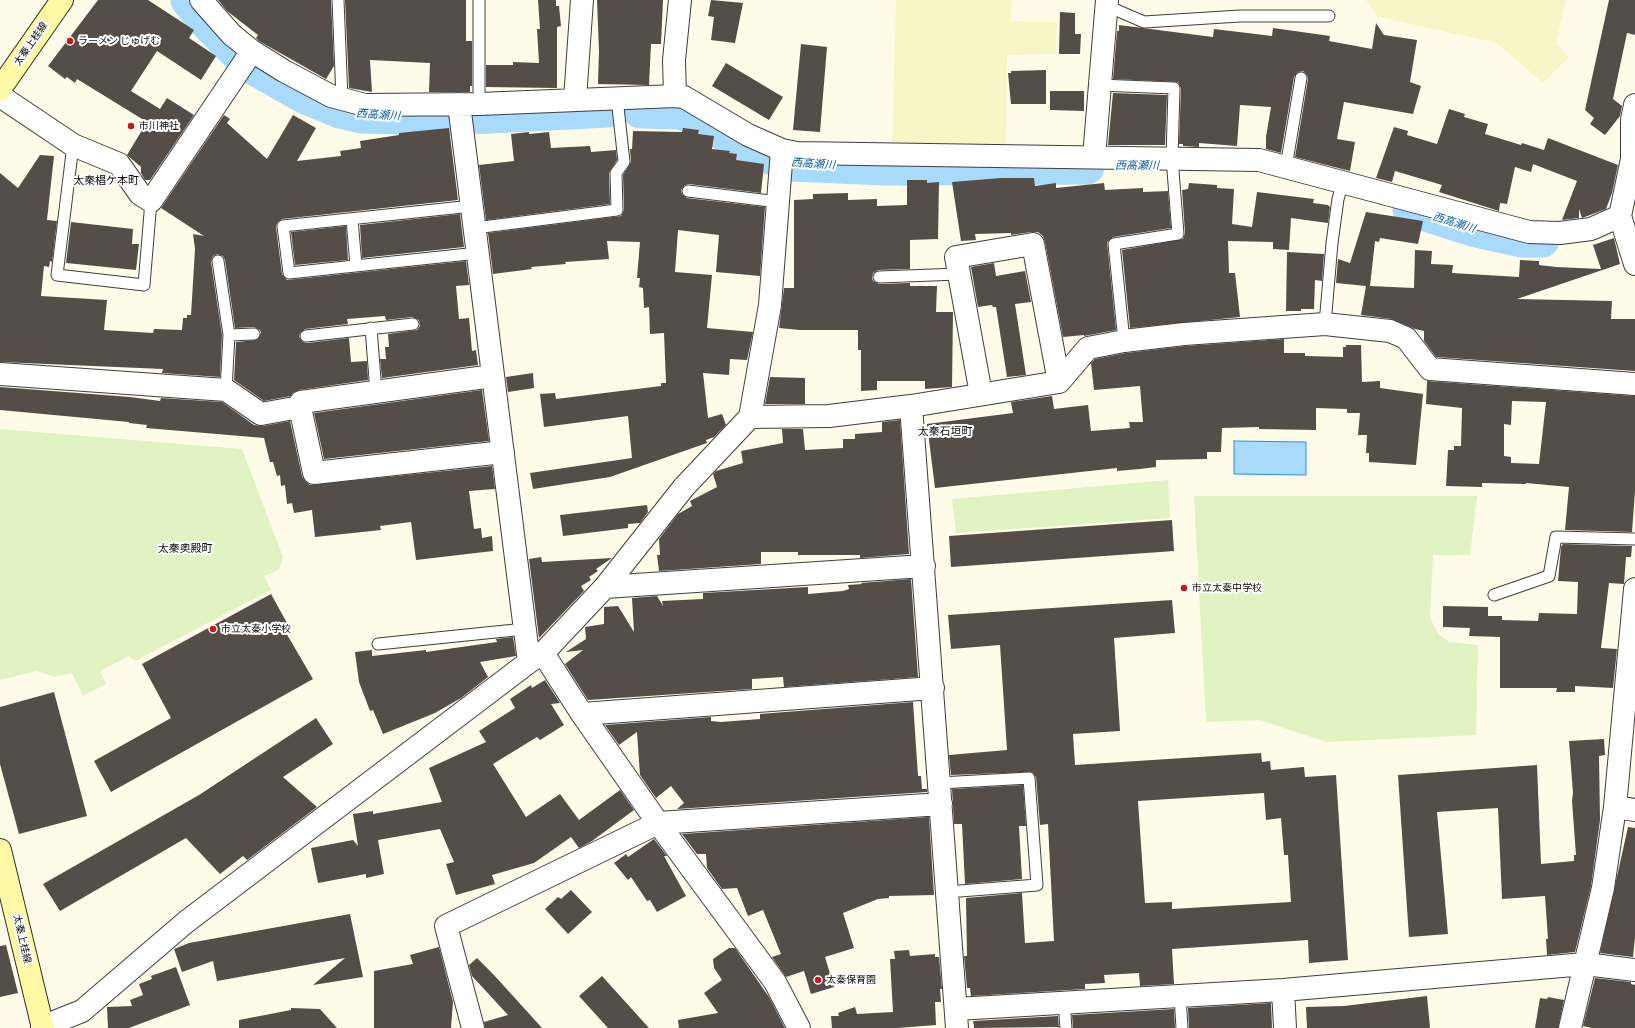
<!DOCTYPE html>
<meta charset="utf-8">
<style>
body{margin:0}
canvas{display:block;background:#fffbe9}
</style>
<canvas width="1635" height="1028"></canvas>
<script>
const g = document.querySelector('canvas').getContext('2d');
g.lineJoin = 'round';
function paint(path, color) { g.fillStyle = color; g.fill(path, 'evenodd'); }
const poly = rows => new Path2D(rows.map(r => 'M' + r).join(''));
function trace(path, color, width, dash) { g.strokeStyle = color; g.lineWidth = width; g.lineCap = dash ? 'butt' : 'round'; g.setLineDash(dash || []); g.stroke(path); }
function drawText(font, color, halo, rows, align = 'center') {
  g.font = font + ' "IBM Plex Serif","Noto Sans JP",serif'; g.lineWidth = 4; g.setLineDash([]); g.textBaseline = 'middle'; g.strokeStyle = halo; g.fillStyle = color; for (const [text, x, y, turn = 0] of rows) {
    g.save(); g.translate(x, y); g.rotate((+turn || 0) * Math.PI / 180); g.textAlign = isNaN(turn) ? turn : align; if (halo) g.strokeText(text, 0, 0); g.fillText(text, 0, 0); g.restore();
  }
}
paint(poly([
 [896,0,1012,0,1011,21,1057,22,1056,54,1007,55,1006,152,892,148],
 [1366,0,1566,0,1556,44,1569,57,1543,83,1497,43,1378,17]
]), '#f8f5c7');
paint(poly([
 [0,429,242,449,283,557,279,570,264,576,271,590,135,661,129,656,100,671,106,684,83,696,72,673,54,677,37,671,0,680],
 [1168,480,1170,518,956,533,952,499],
 [1194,496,1477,496,1470,555,1433,555,1430,618,1439,635,1450,642,1478,645,1476,735,1327,742,1259,720,1206,722]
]), '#e1f3c2');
const water = poly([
 [1234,441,1306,442,1306,475,1234,474,1234,441]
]);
paint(water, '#a8dafc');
trace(water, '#288eda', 1);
trace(poly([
 [188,0,206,22,249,65,302,95,340,111,361,116,451,118,608,110],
 [640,111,680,112,697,118,755,152,790,164,886,168,1087,167],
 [1410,209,1476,230,1521,240,1542,240]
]), '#a8dafc', 35);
paint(poly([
 [98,0,148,0,194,30,189,38,216,56,201,80,157,51,131,91,160,109,167,98,194,115,150,180,145,180,141,173,141,167,127,155,147,122,77,79,75,83,67,77,65,79,48,66],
 [218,0,331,0,334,66,326,79,259,41,256,38,258,35,227,11],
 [345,0,466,0,466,41,472,41,472,86,470,86,470,92,429,92,430,63,370,60,372,92,349,88],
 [538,0,556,0,556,6,559,6,561,26,557,27,557,88,486,87,486,65,513,65,513,62,539,63,537,29,540,29],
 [597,0,663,0,661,44,651,44,649,85,598,84,599,51],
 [711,0,743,3,735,43,711,40,714,17,708,16],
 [1609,0,1635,0,1635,35,1627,33,1613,99,1622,106,1620,116,1605,135,1590,124,1594,118,1585,110],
 [1060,12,1075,13,1075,34,1081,34,1080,54,1059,54],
 [1376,23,1384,35,1417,40,1410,82,1421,86,1413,114,1344,102,1337,139,1355,142,1350,171,1295,157,1308,79,1307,75,1303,71,1298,72,1294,77,1281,153,1266,149,1266,137,1271,107,1240,105,1237,146,1199,143,1199,147,1183,146,1183,144,1179,144,1181,88,1178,82,1113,79,1117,31,1119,31,1119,25,1213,37,1214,29,1272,36,1273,28,1330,36,1329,41,1372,49],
 [801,44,827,47,820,132,793,130],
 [726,63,783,97,769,120,712,86],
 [1046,70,1046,104,1011,104,1008,73,1011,73,1011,71],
 [1050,91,1084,91,1084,111,1050,110],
 [1113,93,1167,95,1165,145,1108,145],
 [1449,109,1465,114,1464,117,1488,124,1485,134,1521,145,1522,143,1544,150,1548,138,1618,165,1612,193,1606,209,1582,218,1579,209,1579,218,1562,220,1577,181,1533,164,1531,172,1515,167,1507,204,1500,203,1499,211,1439,192,1442,185,1395,171,1392,182,1376,178,1394,127,1408,131,1407,135,1437,144],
 [224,115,230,119,227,123,267,159,293,115,316,128,297,161,341,156,340,151,361,148,360,141,399,135,399,133,449,128,458,200,282,219,277,223,276,227,282,274,287,280,466,261,469,285,456,286,459,319,469,318,472,351,476,350,478,365,382,378,380,359,386,359,385,347,389,347,388,334,417,330,420,326,419,320,412,317,386,320,385,316,347,319,348,324,305,329,300,333,299,337,303,342,307,343,349,338,351,362,367,361,368,380,299,390,293,393,291,396,264,401,234,380,236,342,257,340,261,333,260,330,254,327,235,328,225,260,223,256,217,254,213,256,211,262,222,335,220,377,162,373,163,369,0,362,0,173,18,188,40,155,54,156,47,220,57,221,52,262,50,261,49,267,44,266,41,296,107,300,104,330,153,333,154,329,182,330,183,318,187,318,187,315,191,315,195,249,193,234,204,236,161,208],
 [683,128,699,130,698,134,714,136,712,149,730,151,729,153,737,154,736,160,764,164,761,193,689,184,685,185,681,190,682,194,687,198,765,207,760,276,716,272,719,235,678,230,675,272,712,275,707,328,753,332,747,360,730,359,729,375,703,373,708,418,722,414,726,425,714,437,706,440,707,443,610,477,533,489,530,473,632,458,628,416,544,427,540,394,555,393,556,399,661,386,661,383,666,383,664,333,650,334,649,307,644,308,643,288,639,287,640,278,637,278,640,242,607,241,609,259,565,262,566,264,531,267,532,269,493,274,488,233,621,216,624,210,623,175,631,162,630,149,632,149,633,131,682,132],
 [529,132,529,134,549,132,551,148,590,146,591,152,616,150,617,160,609,173,610,204,486,220,479,165,514,161,511,134],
 [1001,178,1034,178,1035,186,1056,183,1056,188,1104,183,1105,190,1143,188,1143,192,1168,191,1171,228,1113,237,1107,242,1116,330,1084,336,1084,335,1063,337,1045,242,1043,236,1038,232,1031,232,1011,235,1011,233,975,234,976,240,961,241,952,182],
 [907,180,927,180,927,183,939,182,938,239,910,240,910,269,878,270,873,273,872,278,873,281,879,284,910,283,910,286,937,286,936,312,953,312,952,387,925,389,925,381,877,381,877,390,861,391,861,350,858,350,858,330,800,330,779,328,784,288,794,288,794,200,813,199,813,194,848,193,848,200,877,199,877,206,907,205],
 [1189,183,1217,185,1217,188,1234,189,1232,224,1252,227,1257,192,1314,199,1313,203,1328,205,1330,207,1328,223,1291,218,1289,250,1273,249,1273,242,1228,241,1229,273,1235,273,1240,317,1130,328,1122,250,1183,239,1185,233,1182,190,1188,189],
 [1366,212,1423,221,1418,244,1380,238,1379,242,1375,241,1370,286,1414,288,1415,250,1432,251,1431,264,1453,265,1452,273,1519,277,1520,260,1539,261,1539,265,1556,267,1601,269,1593,245,1614,238,1620,264,1517,299,1612,301,1611,319,1635,319,1635,371,1436,357,1424,341,1424,331,1415,329,1392,319,1361,315,1366,286,1336,283,1338,259,1350,263],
 [460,214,464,247,362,258,360,225],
 [71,222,133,229,132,244,139,244,136,270,66,263],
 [346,226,348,260,295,265,291,232],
 [1287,252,1324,254,1322,281,1315,280,1314,309,1301,309,1301,311,1286,311],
 [994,263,996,276,1025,271,1031,302,1015,304,1026,375,1007,377,996,307,993,307,992,305,978,307,971,267],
 [1284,339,1284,353,1305,353,1305,356,1343,357,1343,347,1346,347,1346,345,1361,345,1362,382,1380,381,1380,388,1423,394,1416,465,1369,462,1369,453,1366,453,1367,435,1358,435,1360,413,1347,413,1347,409,1316,408,1316,430,1259,429,1259,427,1222,428,1221,452,1207,452,1207,459,1156,460,1156,467,1140,469,1117,471,1117,468,935,488,927,424,1013,413,1011,402,1052,396,1054,409,1088,405,1091,431,1130,428,1129,422,1143,422,1140,386,1094,390,1091,363,1095,359,1126,353,1185,346],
 [533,373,534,388,508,392,506,377],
 [770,377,805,378,805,404,765,404],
 [1427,381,1635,396,1635,491,1632,532,1565,530,1569,487,1526,483,1526,484,1482,483,1482,487,1446,486,1448,450,1454,450,1454,446,1461,446,1462,408,1426,404],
 [1512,401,1546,402,1539,464,1511,463,1511,457,1504,456,1504,424,1511,425],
 [0,387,130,397,160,401,161,398,222,402,254,425,263,426,290,421,302,476,305,481,310,485,492,466,495,489,469,491,474,529,481,528,482,538,492,536,493,551,416,560,411,522,380,526,381,530,315,537,312,510,294,513,292,503,287,504,285,485,281,486,280,475,277,476,273,462,270,462,264,438,146,428,147,425,129,423,129,422,0,410],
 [482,390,489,441,324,459,314,413],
 [900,420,909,554,860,558,860,555,798,555,798,552,761,552,761,564,659,571,657,555,660,555,659,539,678,514,692,506,690,501,717,487,713,474,716,471,743,463,741,451,783,443,782,429,803,429,805,450,843,448,843,439,855,439,855,434,882,432,882,422],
 [647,505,648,512,640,523,628,524,628,528,563,536,560,515],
 [1172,520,1174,551,951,567,949,536],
 [1563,544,1632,546,1631,557,1626,557,1624,584,1609,583,1601,648,1617,649,1613,688,1575,686,1575,692,1556,692,1557,688,1500,688,1500,637,1469,636,1470,628,1443,627,1443,606,1488,607,1488,616,1502,616,1502,620,1538,621,1539,613,1577,614,1578,582,1558,581,1561,547],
 [541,557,542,562,612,558,596,569,598,571,589,577,591,580,581,586,584,591,539,638,529,559],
 [911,579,918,677,784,687,783,677,752,679,752,689,588,700,565,664,583,650,566,652,586,639,585,627,604,624,604,607,618,606,634,632,632,598,657,596,663,606,662,601,703,599,703,593,808,587,808,594,843,591,849,589,848,585,862,584,861,583],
 [271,594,287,623,282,626,313,679,111,792,94,761,171,718,142,664],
 [1172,600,1175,633,1114,638,1120,731,1073,734,1075,765,1261,753,1262,762,1270,761,1271,770,1304,767,1305,777,1336,775,1348,960,1309,963,1308,940,1172,949,1174,984,1140,986,1139,973,1104,975,1105,983,1085,984,1085,989,971,996,970,988,967,988,964,956,967,956,966,898,1022,893,1025,943,1054,941,1048,824,1040,825,1036,777,1032,772,951,775,949,755,1007,750,1000,645,951,649,948,615],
 [1264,793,1266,820,1281,818,1284,855,1288,855,1291,902,1172,909,1172,902,1145,903,1138,801],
 [513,637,516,656,480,662,488,677,461,698,435,713,383,734,373,710,370,711,359,682,355,652,372,650,372,656,426,650,426,652,497,642,496,639],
 [545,680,560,703,551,704,564,725,540,740,537,737,493,764,526,817,560,794,579,820,620,790,634,810,592,841,579,848,571,837,534,863,492,875,495,884,456,895,446,864,454,862,440,829,378,840,384,874,366,878,366,874,318,883,311,848,353,840,358,846,353,814,373,811,373,814,442,802,429,768,486,742,479,731,515,708,510,699,531,685,532,688],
 [54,692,87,816,19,834,0,764,0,707],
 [913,702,918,776,921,776,922,789,927,789,927,792,677,809,684,803,671,786,656,798,640,775,637,732,619,745,605,725,711,717,711,721,721,722,760,719,760,714],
 [316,718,333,744,283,777,317,807,247,860,243,856,220,874,186,838,60,911,43,884,199,795],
 [1604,739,1605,755,1599,756,1600,820,1591,886,1575,952,1547,955,1546,939,1548,939,1545,896,1502,899,1498,808,1437,812,1448,934,1409,937,1398,775,1537,765,1541,864,1574,861,1574,855,1576,855,1572,801,1573,793,1569,741],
 [1023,785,1026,826,1019,826,1022,879,965,884,962,824,954,824,952,789],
 [929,817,934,895,889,896,889,898,878,899,843,913,854,948,825,957,834,987,811,994,804,971,786,977,772,957,781,954,763,910,748,916,737,888,722,889,707,868,706,854,697,854,682,834],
 [1628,827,1635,828,1635,937,1633,957,1600,953],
 [654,839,667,856,664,856,686,896,657,912,650,900,647,901,631,877,628,880,614,863,626,854,628,857],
 [571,890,592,912,568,934,545,909,558,897,561,899],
 [350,914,363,977,313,985,345,958,217,981,213,961,182,972,174,949,189,943],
 [6,945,18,993,0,997,0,946],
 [439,947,453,1002,451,1028,374,1028,374,971,413,964,410,955],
 [729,948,735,948,769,997,785,1028,679,1028,678,1020,718,1013,704,993,722,980,714,968,713,959],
 [909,950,910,956,935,954,935,957,939,957,942,989,940,989,941,1002,935,1002,936,1025,898,1028,832,1028,831,1016,839,1016,838,1013,855,1007,857,1014,893,1012,890,959,895,959,894,951],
 [477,958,494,975,542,1028,485,1028,484,1022,508,1015,472,976,469,965],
 [176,967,190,1005,129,1028,108,1028,107,1007,132,1006,130,1000,143,995,139,984,152,979,151,976],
 [602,976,649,1028,608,1028,579,996],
 [1595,978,1631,982,1631,984,1635,985,1635,1028,1592,1028,1583,1026],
 [1427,996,1430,1028,1307,1028,1306,1007,1344,1006],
 [1548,997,1564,1000,1558,1028,1535,1028,1540,998,1547,999],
 [1271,1003,1272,1028,1189,1028,1188,1008],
 [291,1008,320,1009,337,1028,239,1028,239,1020,291,1010],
 [1174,1009,1175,1028,1073,1028,1072,1015],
 [1058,1016,1059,1028,1057,1027,974,1028,974,1026,973,1021]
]), '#554d47');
const service = poly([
 [338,0,342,99],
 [1107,6,1144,22,1240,16,1329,16],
 [1099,85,1174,88,1172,158,1178,234,1114,244,1124,341],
 [479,104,479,0],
 [73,145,57,275,144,285,151,201],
 [1286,167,1301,78],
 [688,191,778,202],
 [472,206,283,226,289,273,478,253],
 [352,219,356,266],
 [475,228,617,210,616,173,624,162,617,98],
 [218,261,229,335,226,390],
 [879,277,959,274],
 [1325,324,1332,243,1338,199,1343,181],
 [371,328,376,392],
 [229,335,254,334],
 [306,336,413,324],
 [1494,595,1549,576,1556,537,1635,539],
 [378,644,525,629],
 [940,783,1029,778,1037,885,947,892],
 [1180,996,1182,1028],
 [1064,1002,1066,1028]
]);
const minor = poly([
 [201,0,232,35,252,51,284,71,331,96,365,105,479,104,675,96,684,97,748,135,782,150,797,153,1259,160,1529,232,1560,233,1591,229,1620,216],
 [0,96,73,145,119,164,140,194,151,201,252,51],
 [675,96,674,60,680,0],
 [575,99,582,0],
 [459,104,529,662],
 [1635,105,1632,120,1632,159,1620,216,1635,264],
 [1094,157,1107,0],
 [0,374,226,390,261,414,300,407],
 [493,376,301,402,300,407,314,473,503,452],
 [981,394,956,257,1033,244,1059,382],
 [911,406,957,1028],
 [750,417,829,416,911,406,1059,382,1088,348,1124,341,1184,334,1325,324,1390,331,1406,338,1430,369,1635,384],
 [605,587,924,566],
 [543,653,582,714,658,823,775,982,799,1028],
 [582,714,933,688],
 [1615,807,1635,810],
 [1283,990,1285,1028],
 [956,1009,1283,990,1585,964,1635,970],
 [42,1027,82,1011,186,922,529,662,543,653,605,587,684,487,750,417,770,305,782,150],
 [473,1028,446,926,658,823,941,804],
 [1570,1028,1603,888,1615,807,1635,589]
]);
const secondary = poly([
 [0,89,62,0],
 [0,850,43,1028]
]);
trace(service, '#3e3e3e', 13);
trace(minor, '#3e3e3e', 24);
trace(secondary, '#2d2d2d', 24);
trace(service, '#fff', 11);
trace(minor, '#fff', 22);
trace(secondary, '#fff8a4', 22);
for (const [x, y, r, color] of [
 [70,41,4,"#c8171a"],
 [131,126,4,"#c8171a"],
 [1184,588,4,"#c8171a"],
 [213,629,4,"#c8171a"],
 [818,980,4,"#c8171a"]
]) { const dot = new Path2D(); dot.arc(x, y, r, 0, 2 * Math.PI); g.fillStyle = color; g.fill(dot); trace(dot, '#fff', 1.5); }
drawText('10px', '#0b0b0b', '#fff', [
 ["ラーメン じゅげむ",78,41],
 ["市川神社",139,126],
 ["市立太秦中学校",1192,588],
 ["市立太秦小学校",221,629],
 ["太秦保育園",826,980]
], 'left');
drawText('10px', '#0b0b0b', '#fff', [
 ["太秦上桂線",31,44,-55],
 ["太秦上桂線",22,939,77]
]);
drawText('italic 11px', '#095ea8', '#fff', [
 ["西高瀬川",378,115,4],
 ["西高瀬川",813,164,4],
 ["西高瀬川",1137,166],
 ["西高瀬川",1454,223,17]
]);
drawText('11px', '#0b0b0b', '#fff', [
 ["太秦椙ケ本町",106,181],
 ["太秦石垣町",945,432],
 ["太秦奥殿町",185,549]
]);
</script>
